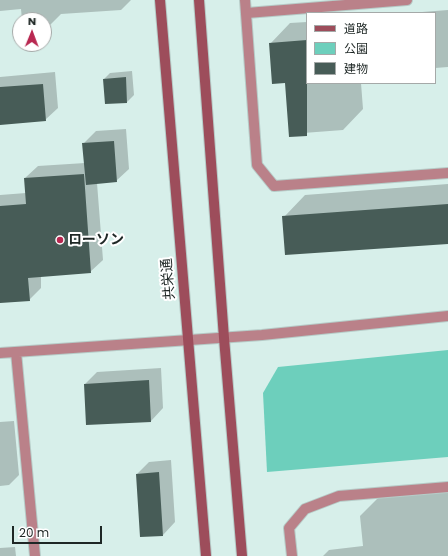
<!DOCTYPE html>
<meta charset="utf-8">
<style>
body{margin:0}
#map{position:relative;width:448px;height:556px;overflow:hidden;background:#d7efea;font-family:Poppins,"Noto Sans JP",sans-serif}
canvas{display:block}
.legend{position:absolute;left:306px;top:12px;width:130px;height:72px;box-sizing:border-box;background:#fff;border:1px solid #a5a9a8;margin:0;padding:5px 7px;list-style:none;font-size:12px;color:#1e2725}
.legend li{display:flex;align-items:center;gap:8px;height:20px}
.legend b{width:20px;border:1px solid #a5a9a8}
.north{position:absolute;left:12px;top:12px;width:40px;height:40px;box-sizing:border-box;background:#fff;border:1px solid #a5a9a8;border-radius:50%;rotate:1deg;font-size:11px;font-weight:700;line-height:16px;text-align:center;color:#1e2725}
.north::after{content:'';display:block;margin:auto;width:14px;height:18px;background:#b82851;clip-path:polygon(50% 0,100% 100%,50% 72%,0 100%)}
.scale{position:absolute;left:12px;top:526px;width:90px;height:18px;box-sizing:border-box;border:2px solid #1e2725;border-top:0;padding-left:5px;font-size:12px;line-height:14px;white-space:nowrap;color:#1e2725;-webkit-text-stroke:3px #fff;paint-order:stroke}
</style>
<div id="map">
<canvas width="448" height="556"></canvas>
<ul class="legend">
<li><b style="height:5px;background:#9d4d5b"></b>道路</li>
<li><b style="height:11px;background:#6dcfbc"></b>公園</li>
<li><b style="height:11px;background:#475c57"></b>建物</li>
</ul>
<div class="north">N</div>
<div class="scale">20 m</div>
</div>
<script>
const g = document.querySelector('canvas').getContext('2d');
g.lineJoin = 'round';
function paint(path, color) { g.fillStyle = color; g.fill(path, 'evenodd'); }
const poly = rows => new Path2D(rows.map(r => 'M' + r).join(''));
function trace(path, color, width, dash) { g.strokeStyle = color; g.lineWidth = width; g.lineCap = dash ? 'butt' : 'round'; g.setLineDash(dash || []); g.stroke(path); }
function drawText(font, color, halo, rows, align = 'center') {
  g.font = font + ' Poppins,"Noto Sans JP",sans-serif'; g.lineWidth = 4; g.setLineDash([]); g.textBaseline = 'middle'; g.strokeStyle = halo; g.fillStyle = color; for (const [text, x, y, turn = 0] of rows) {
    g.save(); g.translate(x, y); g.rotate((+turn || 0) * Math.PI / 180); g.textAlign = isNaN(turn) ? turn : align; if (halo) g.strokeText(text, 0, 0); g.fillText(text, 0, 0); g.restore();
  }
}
paint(poly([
 [448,350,448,457,267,472,263,393,278,367]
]), '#6dcfbc');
paint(poly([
 [0,0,131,0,121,10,61,14,48,27,44,27,44,20,22,20,21,9,0,11],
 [448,10,448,67,435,68,435,13,409,13],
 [307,22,307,83,361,83,363,109,343,130,290,134,286,82,270,44,290,23],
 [132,71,134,95,127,102,106,103,104,79,110,73],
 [55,72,58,108,45,120,0,124,0,77],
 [126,129,129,169,116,181,97,183,103,260,90,272,41,276,41,288,29,300,0,301,0,195,26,193,25,178,38,166,85,163,83,144,96,131],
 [448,184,448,243,284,217,305,195],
 [161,368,163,408,151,421,87,424,85,384,97,372],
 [14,421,19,475,9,485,0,486,0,422],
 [171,460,175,522,163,535,137,474,149,462],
 [448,490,448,556,323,556,329,550,363,546,360,516,379,497],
 [15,547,16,556,0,556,0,548]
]), '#0003');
paint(poly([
 [307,40,307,136,289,137,285,83,272,84,269,43],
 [126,77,127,103,105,104,103,79],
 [43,84,46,121,0,125,0,87],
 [114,141,117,182,86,185,82,143],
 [84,174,91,273,28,278,30,301,0,303,0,206,26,204,24,178],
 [448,204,448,244,285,255,282,216],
 [149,380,151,422,86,425,84,384],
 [159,472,163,536,140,537,136,474]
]), '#475c57');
const lane = poly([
 [245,0,257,165,274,186,448,173],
 [247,13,407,0],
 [292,556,289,528,305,509,339,496,448,487]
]);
const street = poly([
 [16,352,35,556],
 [0,353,262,335,448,316]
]);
const secondary = poly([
 [160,0,206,556],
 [199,0,224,338,242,556]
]);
trace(lane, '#b6cbc7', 12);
trace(street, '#b6cbc7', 12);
trace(secondary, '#b6cbc7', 12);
trace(lane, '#ba8189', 10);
trace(street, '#ba8189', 10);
trace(secondary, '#9d4d5b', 10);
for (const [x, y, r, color] of [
 [60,240,4,"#b82851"]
]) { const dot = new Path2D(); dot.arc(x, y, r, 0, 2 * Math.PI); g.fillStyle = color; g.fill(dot); trace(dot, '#fff', 1.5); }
drawText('bold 14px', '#1e2725', '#fff', [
 ["ローソン",68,240]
], 'left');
drawText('14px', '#1e2725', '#fff', [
 ["共栄通",169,279,-95]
]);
</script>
